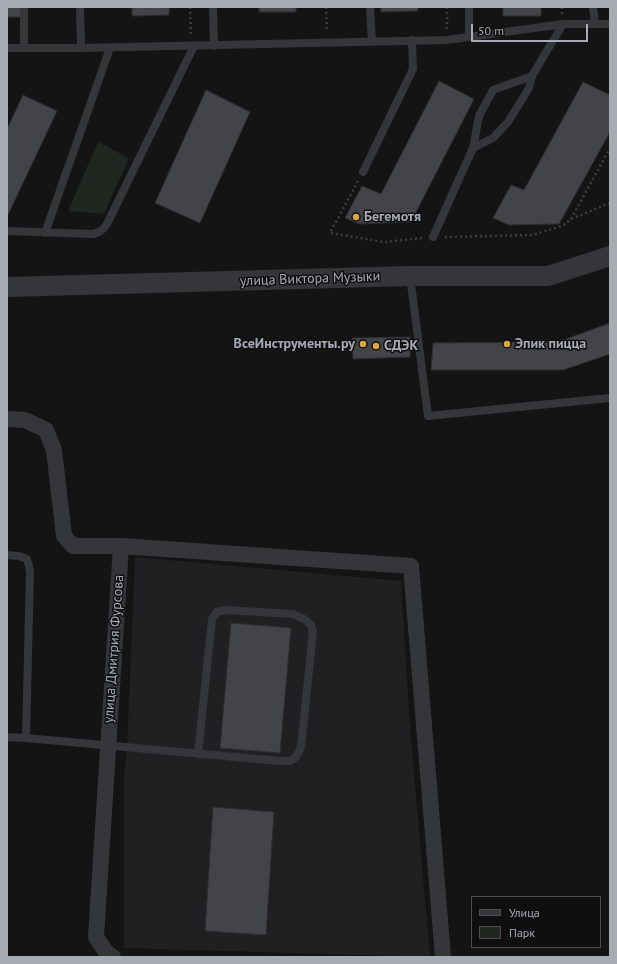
<!DOCTYPE html>
<meta charset="utf-8">
<style>
body{margin:0}
#map{position:relative;width:617px;height:964px;overflow:hidden;background:#141415;font-family:"PT Sans",sans-serif}
canvas{display:block}
.frame{position:absolute;inset:0;border:8px solid #a7abb4;pointer-events:none}
.legend{position:absolute;left:471px;top:896px;width:130px;height:52px;box-sizing:border-box;background:#0f0f10;border:1px solid #4c4d52;margin:0;padding:5px 7px;list-style:none;font-size:12px;color:#a7abb4}
.legend li{display:flex;align-items:center;gap:8px;height:20px}
.legend b{width:20px;border:1px solid #4c4d52}
.scale{position:absolute;left:471px;top:24px;width:117px;height:18px;box-sizing:border-box;border:2px solid #a7abb4;border-top:0;padding-left:5px;font-size:12px;line-height:14px;white-space:nowrap;color:#a7abb4;-webkit-text-stroke:3px #0f0f10;paint-order:stroke}
</style>
<div id="map">
<canvas width="617" height="964"></canvas>
<div class="frame"></div>
<ul class="legend">
<li><b style="height:5px;background:#35363a"></b>Улица</li>
<li><b style="height:11px;background:#202721"></b>Парк</li>
</ul>
<div class="scale">50 m</div>
</div>
<script>
const g = document.querySelector('canvas').getContext('2d');
g.lineJoin = 'round';
function paint(path, color) { g.fillStyle = color; g.fill(path, 'evenodd'); }
const poly = rows => new Path2D(rows.map(r => 'M' + r).join(''));
function trace(path, color, width, dash) { g.strokeStyle = color; g.lineWidth = width; g.lineCap = dash ? 'butt' : 'round'; g.setLineDash(dash || []); g.stroke(path); }
function drawText(font, color, halo, rows, align = 'center') {
  g.font = font + ' "PT Sans",sans-serif'; g.lineWidth = 3; g.setLineDash([]); g.textBaseline = 'middle'; g.strokeStyle = halo; g.fillStyle = color; for (const [text, x, y, turn = 0] of rows) {
    g.save(); g.translate(x, y); g.rotate((+turn || 0) * Math.PI / 180); g.textAlign = isNaN(turn) ? turn : align; if (halo) g.strokeText(text, 0, 0); g.fillText(text, 0, 0); g.restore();
  }
}
paint(poly([
 [135,557,401,581,410,728,430,957,124,948,124,776,127,747]
]), '#202022');
paint(poly([
 [98,142,129,158,104,214,68,211]
]), '#202721');
const building = poly([
 [7,7,23,7,23,17,7,17,7,7],
 [132,7,169,7,169,15,132,16,132,7],
 [259,7,296,7,296,12,259,12,259,7],
 [381,7,418,7,418,11,381,12,381,7],
 [503,7,541,7,541,16,503,16,503,7],
 [439,81,474,99,411,222,359,224,345,218,362,186,381,194,439,81],
 [583,82,610,95,610,132,559,224,509,225,493,218,511,185,524,190,583,82],
 [206,90,250,112,200,223,155,203,206,90],
 [23,95,57,111,7,217,7,129,23,95],
 [610,323,610,354,563,370,431,370,433,343,558,342,610,323],
 [410,337,410,357,353,359,352,338,410,337],
 [231,623,291,628,280,753,220,748,231,623],
 [213,807,274,812,266,935,205,931,213,807]
]);
paint(building, '#434448');
trace(building, '#2e2e31', 1);
trace(poly([
 [190,7,191,34],
 [326,7,327,32],
 [447,7,447,29],
 [562,7,562,14],
 [358,181,330,233,384,242,423,238],
 [571,219,610,148],
 [445,237,532,235,562,226,571,219,610,203]
]), '#3b3d40', 2.5, [2, 3]);
trace(poly([
 [24,7,24,47],
 [80,7,81,48],
 [213,7,214,46],
 [370,7,372,41],
 [593,7,595,24],
 [469,37,469,7],
 [7,48,81,48,447,40,563,24,610,24],
 [473,148,479,116,493,90,532,76],
 [363,172,413,69,412,40],
 [7,231,94,234,101,231,107,224,194,46],
 [45,233,110,48],
 [433,237,473,148,493,138,508,122,529,88,532,76,563,24],
 [410,276,428,416,610,398],
 [7,555,19,556,27,559,30,571,26,738,7,737],
 [26,738,280,761,290,761,296,757,301,747,313,632,311,625,304,619,293,614,225,610,217,612,212,619,198,754]
]), '#35363a', 8);
trace(poly([
 [7,419,25,420,46,430,54,450,64,536,73,546,121,546,96,937,106,952,113,957],
 [121,546,411,566,443,957]
]), '#35363a', 16);
trace(poly([
 [7,287,410,276,548,276,610,256]
]), '#35363a', 20);
for (const [x, y, r, color] of [
 [356,217,4,"#dea643"],
 [363,344,4,"#dea643"],
 [507,344,4,"#dea643"],
 [376,346,4,"#dea643"]
]) { const dot = new Path2D(); dot.arc(x, y, r, 0, 2 * Math.PI); g.fillStyle = color; g.fill(dot); trace(dot, '#0f0f10', 1.5); }
drawText('bold 14px', '#a7abb4', '#0f0f10', [
 ["Бегемотя",364,217],
 ["ВсеИнструменты.ру",355,344,"right"],
 ["Эпик пицца",515,344],
 ["СДЭК",384,346]
], 'left');
drawText('14px', '#a7abb4', '#0f0f10', [
 ["улица Виктора Музыки",310,279,-2],
 ["улица Дмитрия Фурсова",114,649,-86]
]);
</script>
